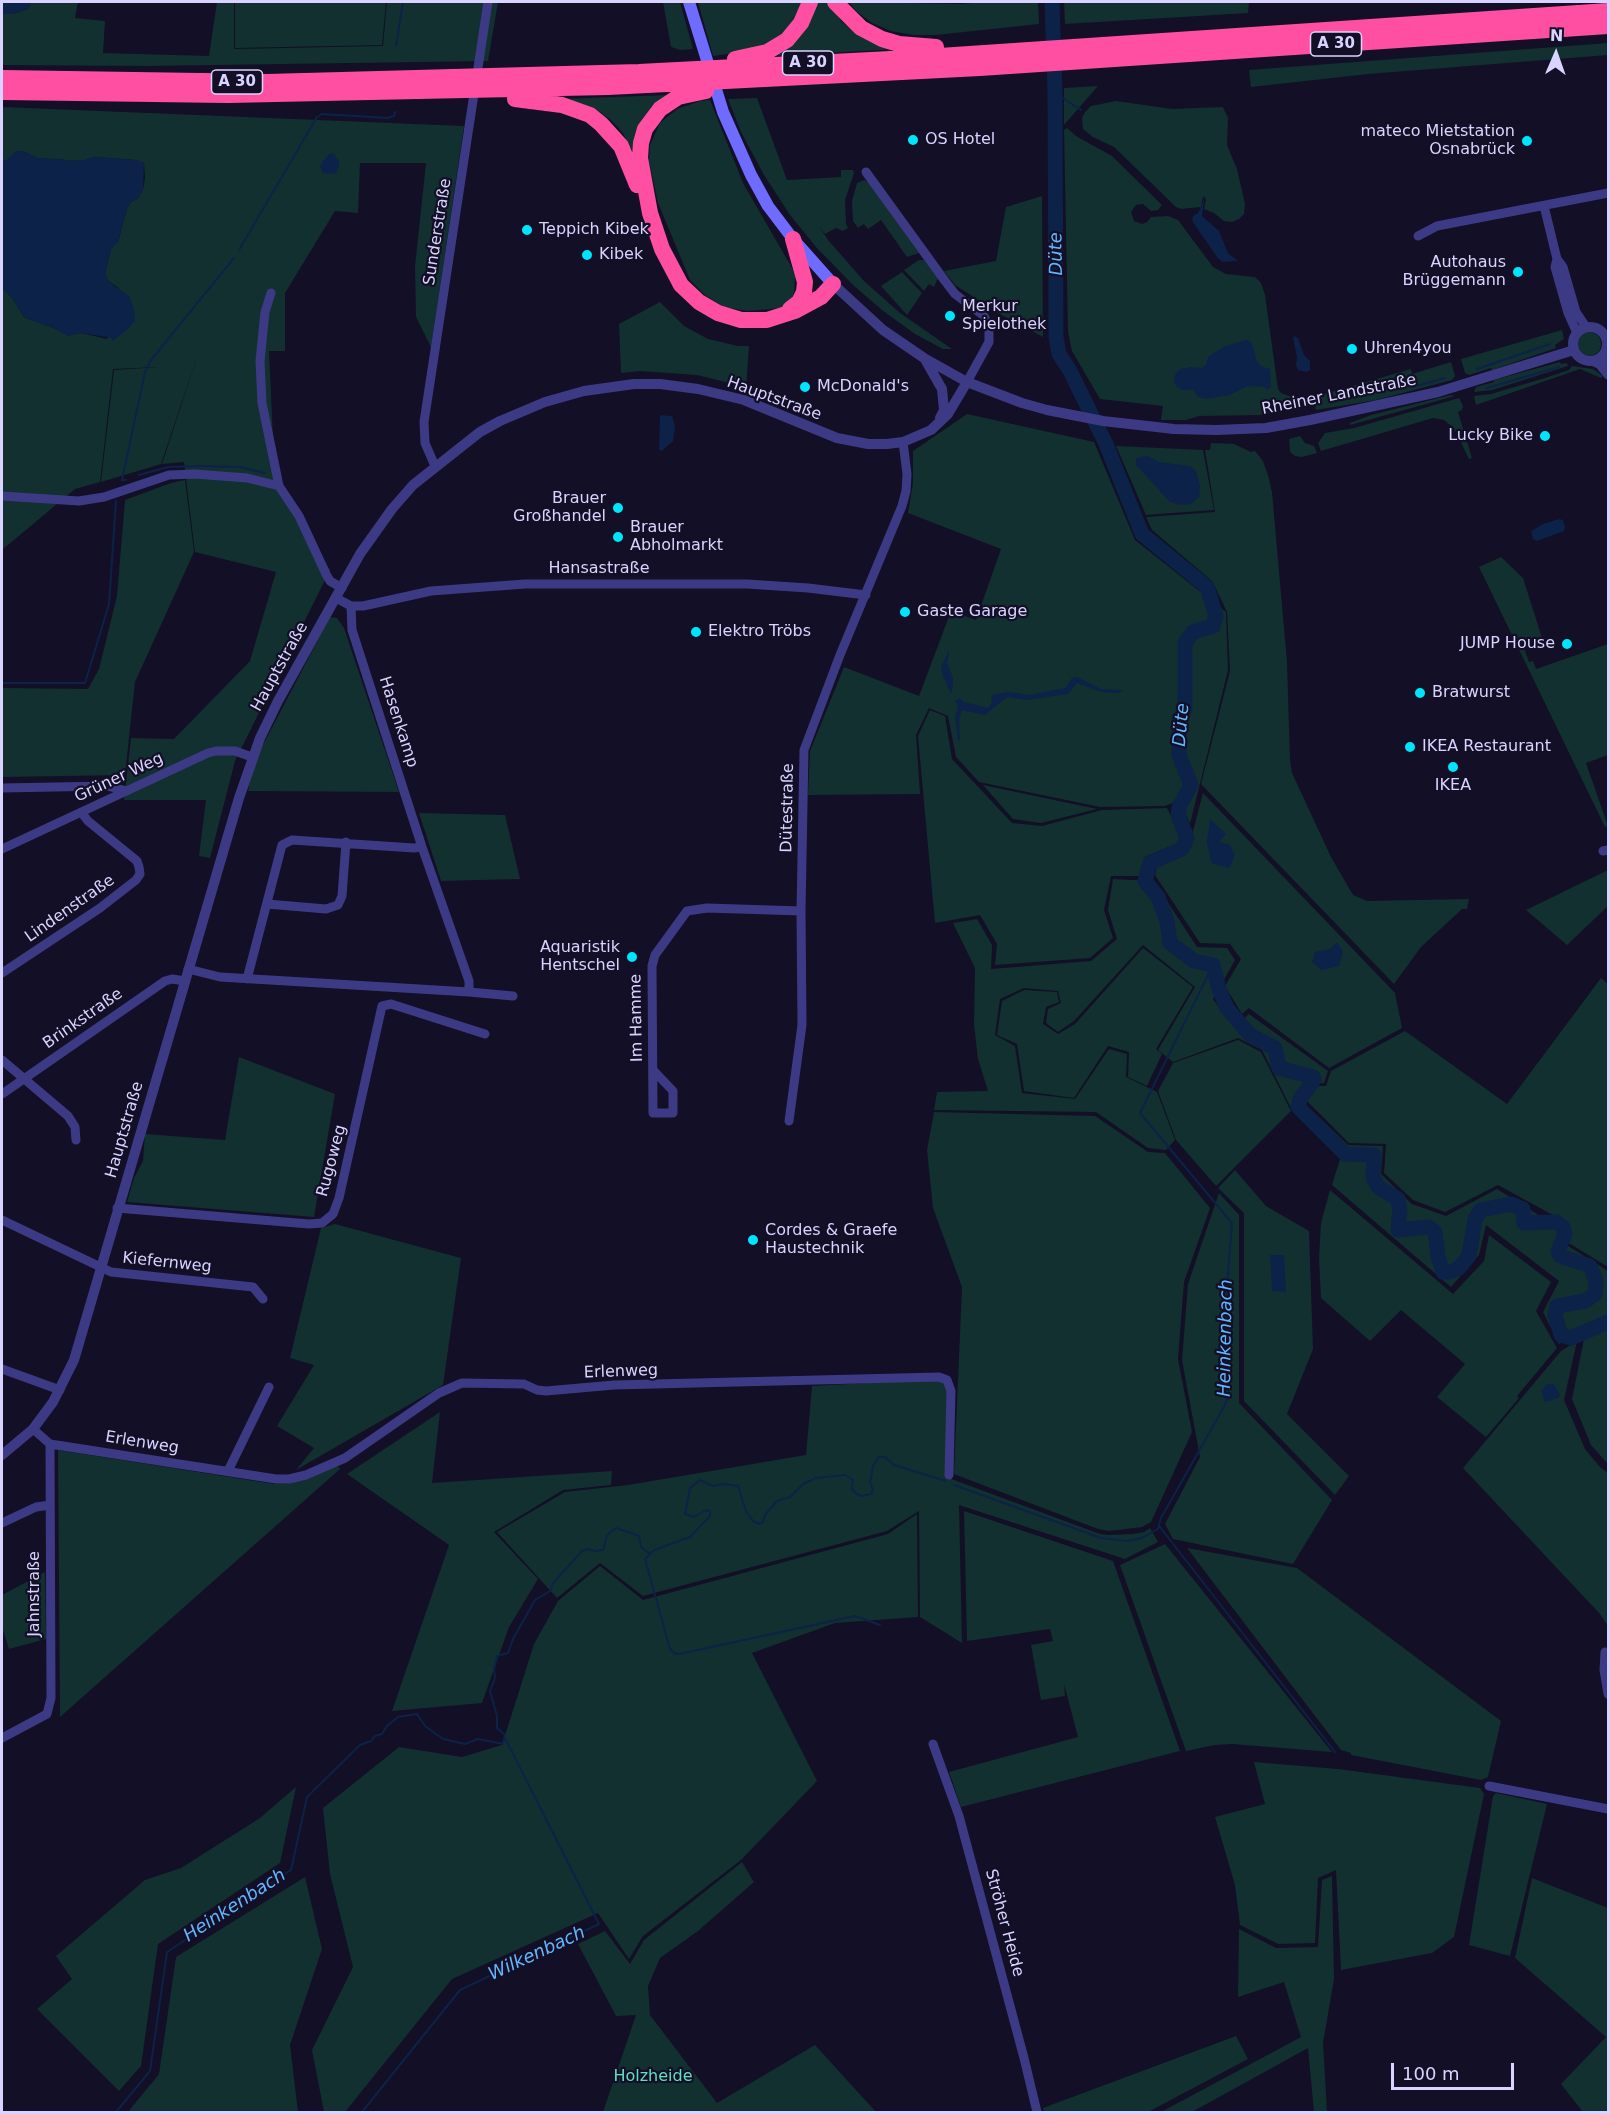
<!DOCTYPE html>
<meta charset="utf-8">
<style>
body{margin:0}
#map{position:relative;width:1610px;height:2114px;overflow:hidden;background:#130f26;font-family:"DejaVu Sans",sans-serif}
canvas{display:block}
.frame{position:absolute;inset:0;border:3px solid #d9d4ff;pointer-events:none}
.north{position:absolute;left:1526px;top:24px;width:60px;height:60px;-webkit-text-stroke:4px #130f26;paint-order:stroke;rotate:2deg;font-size:16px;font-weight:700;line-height:24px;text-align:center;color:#d9d4ff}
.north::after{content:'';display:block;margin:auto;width:21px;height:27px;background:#d9d4ff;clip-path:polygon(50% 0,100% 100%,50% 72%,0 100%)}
.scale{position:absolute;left:1391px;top:2063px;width:123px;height:27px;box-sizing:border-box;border:3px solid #d9d4ff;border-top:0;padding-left:8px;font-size:18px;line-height:21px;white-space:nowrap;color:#d9d4ff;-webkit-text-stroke:4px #130f26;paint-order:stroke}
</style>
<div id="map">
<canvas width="1610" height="2114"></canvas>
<div class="frame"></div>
<div class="north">N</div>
<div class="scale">100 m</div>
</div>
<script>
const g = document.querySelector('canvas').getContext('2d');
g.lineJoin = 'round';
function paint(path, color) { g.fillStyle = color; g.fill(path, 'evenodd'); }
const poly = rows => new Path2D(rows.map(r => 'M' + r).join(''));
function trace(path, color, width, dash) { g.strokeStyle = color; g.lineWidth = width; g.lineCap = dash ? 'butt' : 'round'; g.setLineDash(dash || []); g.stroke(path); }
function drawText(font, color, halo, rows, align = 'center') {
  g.font = font + ' "DejaVu Sans",sans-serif'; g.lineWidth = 4.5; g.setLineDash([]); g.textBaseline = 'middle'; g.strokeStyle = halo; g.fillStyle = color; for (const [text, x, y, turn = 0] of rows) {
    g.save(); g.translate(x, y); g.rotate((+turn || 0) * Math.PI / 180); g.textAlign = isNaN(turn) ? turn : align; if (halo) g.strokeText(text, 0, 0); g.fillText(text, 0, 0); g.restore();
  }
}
paint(poly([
 [31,2,78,2,75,18,105,21,103,53,209,56,217,2,234,2,234,49,383,46,387,2,498,2,488,61,147,66,2,65,2,14,12,14,28,9],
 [235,2,386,2,382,45,235,48],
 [663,2,680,2,693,49,680,50,671,47],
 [698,2,805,2,789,29,772,42,743,52,713,56],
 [816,2,827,2,842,22,859,36,898,49,773,56],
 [849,2,961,4,982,2,1038,2,1039,24,936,35,913,35,891,31,872,23,856,11],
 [1064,2,1249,2,1248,13,1065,24],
 [1608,43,1608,55,1368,74,1251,87,1249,70],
 [1098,86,1064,125,1064,88],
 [669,95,652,106,642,120,636,136,633,153,623,133,611,120,597,110,579,103,559,99],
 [757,98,787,180,841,177,841,170,853,170,854,173,845,200,846,224,848,228,843,231,836,228,825,234,819,226,828,240,864,281,900,313,952,349,943,349,915,334,882,310,853,285,816,247,790,215,764,175,741,132,728,99],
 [710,100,743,183,792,268,795,277,794,292,791,301,781,308,748,311,724,307,706,296,690,280,658,203,649,161,650,145,660,123,677,109,700,101],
 [1116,101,1172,109,1223,107,1228,118,1227,145,1237,169,1245,204,1244,214,1239,219,1232,222,1224,221,1214,213,1204,209,1206,199,1203,196,1201,207,1181,209,1176,207,1114,147,1093,137,1083,129,1082,118,1085,112,1091,106],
 [2,107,464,126,431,347,416,317,415,266,426,163,360,163,358,213,335,211,285,293,285,351,269,351,275,483,330,570,235,761,210,858,199,856,206,800,124,800,131,738,174,739,250,661,276,572,195,552,184,462,162,464,199,351,161,464,101,482,114,370,159,367,113,369,100,482,75,489,2,550,2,288,13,299,24,317,54,328,68,335,81,333,107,339,119,288,108,281,105,274,111,248,118,242,127,208,131,202,138,198,143,190,145,178,144,163,136,160,94,157,82,161,37,158,22,151,16,151,6,161,2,161],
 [1067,128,1076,136,1112,156,1162,205,1158,210,1151,211,1143,204,1136,205,1131,212,1134,221,1142,224,1147,222,1151,217,1168,216,1178,220,1213,267,1226,274,1255,277,1261,283,1265,295,1278,389,1281,393,1297,399,1299,408,1260,415,1199,416,1186,420,1161,420,1163,406,1100,399,1072,351,1068,332,1064,130],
 [864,180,869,183,919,253,907,257,881,220,868,229,864,224,858,228,853,221,852,201,857,183],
 [1042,196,1043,337,1000,314,955,285,944,271,996,261,1006,207],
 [919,260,924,260,938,278,934,287,929,284,924,291,904,270],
 [902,272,922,293,907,315,881,286],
 [660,302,684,326,708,339,738,346,749,346,746,387,697,375,640,371,621,373,619,324],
 [1562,330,1564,339,1555,345,1556,348,1492,370,1491,368,1469,375,1465,373,1461,359],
 '1577 344a12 12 0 1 1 24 0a12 12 0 1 1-24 0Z',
 [1451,362,1455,376,1452,380,1376,400,1316,410,1314,397,1411,369,1412,374],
 [1560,362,1561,364,1567,363,1568,366,1492,390,1474,392,1476,387,1494,382,1494,380],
 [1572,366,1593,369,1603,376,1601,378,1580,369,1476,405,1474,396,1491,394,1545,378,1569,370],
 [1451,395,1455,396,1350,425,1350,423,1371,415],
 [1459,398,1463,406,1462,410,1458,412,1472,458,1469,459,1454,428,1444,420,1433,418,1321,451,1318,443,1325,433,1354,428],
 [967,414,1094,442,1135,540,1226,612,1228,670,1190,824,1180,800,1165,806,1100,807,979,782,956,757,948,716,929,708,916,735,920,794,808,795,810,751,844,667,919,696,951,611,976,620,1001,549,908,513,913,483,913,451],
 [1300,436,1305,443,1314,446,1317,453,1302,457,1295,456,1290,452,1289,439],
 [1211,443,1234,444,1251,452,1255,451,1263,461,1268,475,1272,492,1287,662,1290,760,1292,773,1331,857,1353,895,1367,901,1469,899,1467,909,1462,909,1421,947,1394,984,1201,784,1230,671,1227,612,1212,581,1152,530,1146,517,1215,512,1205,450,1210,450],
 [1116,446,1203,450,1214,510,1146,515],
 [185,480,194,552,135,682,125,775,2,777,2,688,88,689,99,669,117,596,125,500,171,483],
 [1501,557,1523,578,1543,641,1524,648,1529,662,1533,661,1536,669,1608,644,1608,755,1586,763,1608,826,1605,827,1479,567],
 [330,617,337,618,344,628,399,792,248,791,254,762],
 [930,710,945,716,952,759,1012,823,1042,826,1102,810,1167,808,1181,836,1178,843,1145,857,1140,876,1111,876,1104,910,1113,938,1090,958,995,965,997,944,980,915,935,923,918,736],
 [983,785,1097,809,1041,823,1013,819],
 [1203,793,1395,993,1402,1028,1329,1068,1249,1008,1242,1014,1225,986,1241,959,1230,944,1200,943,1155,875,1157,866,1187,854],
 [419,813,505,815,520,879,441,881],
 [1608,870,1608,906,1567,945,1526,910],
 [1113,879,1154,881,1197,947,1227,948,1235,960,1213,999,1234,1027,1249,1014,1328,1071,1324,1083,1306,1083,1297,1096,1348,1145,1383,1146,1381,1174,1412,1204,1446,1216,1497,1189,1556,1226,1560,1232,1557,1239,1608,1271,1608,1315,1571,1333,1559,1344,1543,1312,1559,1281,1486,1225,1479,1255,1451,1287,1332,1185,1340,1159,1293,1112,1262,1050,1238,1038,1173,1062,1158,1050,1195,987,1143,945,1074,1021,1058,1032,1046,1023,1048,1009,1061,1003,1058,991,1024,988,1000,999,995,1035,1015,1046,1022,1093,1075,1099,1109,1049,1127,1054,1126,1077,1157,1092,1175,1140,1166,1150,1148,1148,1096,1112,934,1110,937,1092,988,1091,978,1059,974,1024,975,968,953,923,977,919,992,945,991,969,1091,961,1117,939,1108,910],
 [1143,948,1193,987,1156,1049,1162,1054,1147,1086,1128,1077,1129,1052,1108,1046,1074,1098,1024,1091,1017,1044,997,1035,1002,1001,1024,990,1057,992,1059,1002,1046,1007,1043,1024,1058,1034,1075,1024],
 [1601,978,1608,984,1608,1267,1567,1242,1570,1232,1569,1224,1498,1185,1445,1212,1413,1200,1384,1173,1386,1144,1349,1143,1305,1099,1315,1086,1326,1086,1331,1071,1405,1031,1507,1104],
 [1238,1040,1261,1052,1291,1111,1216,1186,1176,1140,1158,1091,1173,1063],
 [239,1057,335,1094,314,1217,127,1202,134,1178,143,1161,145,1134,225,1140],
 [934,1112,1095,1116,1148,1152,1165,1153,1210,1208,1184,1282,1178,1359,1192,1432,1151,1522,1142,1527,1109,1531,1098,1529,954,1474,962,1287,933,1208,927,1150],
 [1235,1170,1266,1206,1309,1231,1313,1349,1287,1414,1349,1476,1335,1495,1244,1401,1244,1213,1218,1188],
 [1330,1190,1453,1294,1484,1261,1489,1235,1551,1282,1536,1311,1557,1348,1517,1396,1519,1398,1486,1437,1437,1397,1465,1364,1401,1310,1370,1341,1321,1298,1319,1258,1321,1223],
 [1219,1193,1239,1215,1239,1403,1332,1500,1293,1564,1173,1539,1165,1524,1200,1457,1182,1360,1188,1284],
 [335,1224,461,1258,443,1385,296,1470,314,1448,277,1426,314,1365,290,1358,321,1228],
 [1608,1327,1608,1464,1591,1445,1572,1399,1584,1339],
 [1577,1341,1564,1400,1585,1449,1600,1467,1608,1473,1608,1626,1600,1614,1463,1468,1561,1351],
 [939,1379,945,1384,948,1392,946,1477,1100,1534,1109,1535,1133,1534,1144,1532,1150,1528,1158,1542,1125,1559,959,1505,962,1643,920,1617,919,1511,887,1531,643,1596,600,1563,557,1598,497,1532,565,1492,628,1485,806,1455,812,1386],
 [440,1412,432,1483,612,1471,611,1485,563,1490,494,1532,538,1579,509,1627,482,1703,392,1711,449,1545,347,1474],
 [58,1450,274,1484,290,1483,308,1479,338,1466,340,1469,60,1717],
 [964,1511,1113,1561,1180,1751,961,1807,949,1772,1078,1737,1064,1684,1065,1696,1041,1700,1031,1645,1053,1641,1050,1629,967,1641],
 [917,1514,918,1617,835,1623,752,1653,817,1781,741,1860,643,1936,629,1959,598,1913,452,1979,345,2112,324,2112,312,2050,353,1967,330,1874,323,1808,399,1747,462,1757,502,1745,534,1644,558,1601,600,1566,643,1600,888,1534],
 [1165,1544,1332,1752,1232,1744,1215,1745,1186,1751,1120,1565],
 [1187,1548,1297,1568,1501,1721,1488,1777,1481,1780,1351,1755,1351,1753,1341,1750],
 [45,1572,46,1639,9,1649,2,1627,2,1595],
 [1254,1762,1338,1769,1480,1788,1484,1794,1454,1937,1432,1953,1341,1970,1336,1870,1318,1878,1315,1943,1278,1944,1240,1925,1235,1885,1215,1817,1265,1804],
 [296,1787,280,1863,158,1944,141,2066,119,2091,37,2009,72,1979,56,1956,145,1880,181,1868,260,1818],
 [1496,1793,1547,1804,1510,1956,1469,1945,1493,1796],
 [742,1862,754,1882,698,1931,660,1958,648,1986,650,2015,717,2103,815,2045,876,2112,603,2112,636,2015,616,2016,578,1944,605,1931,630,1964,644,1940],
 [1332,1876,1334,1979,1323,2043,1327,2112,1314,2112,1308,2048,1192,2112,1161,2112,1301,2037,1284,1982,1238,1997,1239,1929,1276,1948,1318,1947,1322,1880],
 [305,1877,322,1949,290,2045,298,2112,128,2112,159,2074,176,1957],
 [1532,1878,1608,1908,1608,2112,1583,2112,1561,2084,1606,2037,1515,1958],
 [1236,2036,1248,2059,1148,2112,1044,2112,1043,2108]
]), '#12302f');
paint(poly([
 [2,2,31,2,28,9,12,14,2,14],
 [1046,2,1057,2,1056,32,1046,33],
 [16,151,22,151,38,158,82,161,94,157,136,160,144,163,143,190,138,198,131,202,127,208,118,242,111,249,105,274,108,281,130,297,134,309,135,321,129,328,113,341,112,338,81,333,68,336,54,328,24,317,13,299,2,288,2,161,6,160],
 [333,153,339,161,339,167,335,174,323,173,320,167,323,161,329,154],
 [1205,195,1202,216,1219,231,1228,253,1238,261,1222,262,1217,257,1192,221,1193,216,1198,213,1201,207],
 [1295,336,1298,338,1304,355,1310,361,1310,370,1307,372,1298,370,1296,365,1297,357,1293,338],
 [1246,340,1251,341,1257,361,1261,366,1270,369,1271,387,1268,390,1264,387,1248,386,1230,395,1205,399,1197,396,1194,390,1183,390,1177,387,1174,382,1175,374,1180,369,1190,367,1202,368,1206,365,1208,357,1223,347],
 [660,415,672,416,675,426,673,441,662,451,659,450],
 [1148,456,1159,462,1190,466,1196,471,1200,486,1199,497,1191,504,1180,505,1170,502,1136,465,1136,459,1140,457],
 [1559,519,1563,520,1565,527,1564,531,1537,541,1533,539,1531,531,1543,524],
 [948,652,949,653,947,663,953,678,952,693,950,692,942,674,941,667],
 [1077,677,1101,689,1123,690,1119,693,1101,692,1077,683,1068,694,1027,700,1007,697,985,715,962,710,959,720,960,740,958,741,955,717,958,706,955,701,960,698,964,702,988,708,991,704,992,695,1009,692,1029,695,1065,688,1072,678],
 [1210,819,1226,834,1219,842,1230,845,1235,855,1229,868,1211,863,1207,842],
 [1337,942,1343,952,1339,966,1321,970,1312,962,1315,952,1330,949],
 [1270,1255,1284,1255,1286,1292,1272,1291],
 [1547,1384,1554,1384,1560,1395,1559,1398,1545,1402,1541,1391]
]), '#0c2248');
trace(poly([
 [396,46,403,2],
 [1055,93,1081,110],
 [239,250,317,117,322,114,388,118,394,116,395,112],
 [1477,369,1550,344],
 [1416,386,1445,378],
 [1487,388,1559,367],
 [139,475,168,467,202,466,240,467,265,473],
 [126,480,122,480,145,372,151,360,234,258],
 [2,683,85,683,109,604,116,501],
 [954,1485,1101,1538,1128,1541,1142,1538,1158,1529,1161,1518,1225,1405,1228,1397,1229,1384,1224,1326,1232,1223,1140,1113,1213,965],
 [1160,1527,1335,1752],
 [650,1554,645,1559,670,1649,674,1653,679,1654,855,1616,880,1625],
 [116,2112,150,2071,167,1952,291,1870,307,1797,360,1745,371,1741,375,1736,382,1734,387,1726,398,1717,417,1714,425,1726,443,1739,465,1744,478,1739,503,1744,505,1735,497,1728,497,1716,490,1691,495,1678,494,1669,497,1656,508,1653,513,1639,535,1600,550,1591,553,1583,582,1551,587,1549,596,1551,603,1550,607,1535,616,1528,639,1536,641,1547,650,1554,654,1550,690,1537,710,1516,710,1511,706,1510,694,1517,685,1514,690,1488,700,1480,713,1486,724,1484,738,1486,746,1511,753,1521,759,1524,763,1522,765,1515,777,1501,790,1497,803,1484,816,1478,845,1475,853,1480,852,1489,857,1494,861,1496,871,1494,873,1490,870,1482,873,1466,879,1457,885,1457,894,1465,946,1481],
 [362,2112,460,1990,599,1924,505,1738]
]), '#0c2248', 2);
trace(poly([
 [1052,2,1055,93,1056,337,1059,354,1070,371,1106,444,1142,534,1207,587,1216,616,1213,626,1193,632,1185,643,1185,709,1179,720,1179,755,1191,785,1179,807,1178,815,1187,838,1182,849,1150,863,1145,881,1158,897,1167,921,1170,943,1194,961,1213,965,1219,989,1227,1008,1250,1035,1275,1048,1279,1068,1313,1077,1314,1080,1300,1099,1298,1107,1345,1154,1374,1155,1373,1177,1378,1187,1398,1199,1400,1210,1398,1230,1429,1227,1435,1232,1438,1256,1443,1272,1450,1272,1459,1268,1469,1256,1475,1219,1481,1210,1511,1204,1523,1209,1524,1223,1556,1222,1563,1227,1565,1234,1558,1251,1560,1256,1590,1266,1596,1281,1595,1294,1585,1301,1557,1306,1555,1315,1561,1335,1571,1338,1608,1322]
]), '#0c2248', 15);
trace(poly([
 [866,172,945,281,955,294,984,316,989,326,989,342,967,382],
 [1544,206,1557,259,1555,267,1568,313,1577,333],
 [1418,236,1437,226,1608,193],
 [1557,259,1563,267,1576,312,1586,327],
 [271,293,265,312,260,361,262,403,279,486],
 [1604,354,1608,363],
 [1592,361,1599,364,1608,375],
 [435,466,425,443,424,422,488,2],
 [2,496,79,501,104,497,169,475,195,474,247,478,279,486,299,516,326,574,330,581,342,588],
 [336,598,351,606,363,606,431,591,525,584,747,584,808,588,866,595],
 [2,788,107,786,127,791],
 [2,849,208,753,216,751,235,751,252,757],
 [1603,851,1608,850],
 [267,904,326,909,338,905,342,896,346,842],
 [188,969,220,977,469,992,469,981,422,847,352,630,351,606],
 [2,973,100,908,136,880,140,874,139,867,137,861,88,821,81,812],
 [247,979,282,845,292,840,414,848,422,847],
 [469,992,513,996],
 [2,1060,68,1116,75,1127,76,1140],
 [653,1070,673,1091,673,1113,653,1113,652,966,655,955,687,911,707,908,801,911],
 [2,1094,165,981,172,979,185,981],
 [789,1121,802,1025,801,911,804,750,840,655,902,506,906,491,907,474,903,442],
 [117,1208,309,1224,322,1223,333,1214,339,1198,382,1006,391,1004,485,1034],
 [2,1220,111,1272,253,1287,263,1299],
 [2,1369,60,1390],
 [50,1444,276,1479,289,1479,306,1475,345,1458,439,1393,462,1383,524,1384,537,1390,546,1391,614,1385,939,1377,947,1380,951,1391,949,1475],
 [228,1471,269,1387],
 [2,1523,36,1507,50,1505],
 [1605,1652,1604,1670,1608,1694],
 [2,1738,47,1714,51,1698,50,1444,33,1429],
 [933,1744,959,1816,1024,2058,1037,2112],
 [1489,1786,1608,1809]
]), '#3d3a85', 9);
trace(poly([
 [833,284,883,330,924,358,967,382,1022,403,1047,410,1103,421,1174,429,1216,430,1266,428,1310,420,1438,392,1574,350],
 '1573 344a17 17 0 1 1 34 0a17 17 0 1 1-34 0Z',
 [926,361,942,389,944,410,940,418],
 [2,1455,33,1429,53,1402,74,1360,239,798,260,738,278,701,360,554,392,509,413,485,480,432,500,421,545,402,584,391,634,384,660,384,698,389,744,400,837,438,868,444,887,444,903,442,931,430,948,414,967,382]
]), '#3d3a85', 10);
trace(poly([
 [689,2,723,112,751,175,768,206,793,239,833,284]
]), '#6f6bff', 12);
trace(poly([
 [835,2,861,28,882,39,899,44,936,47],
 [735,59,767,52,787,40,801,23,810,2],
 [2,78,267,82,639,72,910,58,1608,11],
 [706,91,678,97,660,109,645,129,641,143,640,158,650,213,662,249,681,285,699,302,718,313,741,320,767,320,795,311,821,297,833,284],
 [2,92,228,95,608,87,980,68,1608,26],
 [515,99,562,105,590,115,601,124,621,146,637,185],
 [790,309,799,302,804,292,805,282,793,239]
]), '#ff4fa3', 16);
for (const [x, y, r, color] of [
 [913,140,6,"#00e5ff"],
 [1527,141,6,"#00e5ff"],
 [527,230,6,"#00e5ff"],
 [587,255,6,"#00e5ff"],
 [1518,272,6,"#00e5ff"],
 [950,316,6,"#00e5ff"],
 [1352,349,6,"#00e5ff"],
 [805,387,6,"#00e5ff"],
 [1545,436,6,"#00e5ff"],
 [618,508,6,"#00e5ff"],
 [618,537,6,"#00e5ff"],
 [905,612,6,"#00e5ff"],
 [696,632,6,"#00e5ff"],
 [1567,644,6,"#00e5ff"],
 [1420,693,6,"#00e5ff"],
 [1410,747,6,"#00e5ff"],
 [1453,767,6,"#00e5ff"],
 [632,957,6,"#00e5ff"],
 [753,1240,6,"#00e5ff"]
]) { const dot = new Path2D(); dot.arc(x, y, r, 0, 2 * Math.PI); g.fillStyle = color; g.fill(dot); trace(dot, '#130f26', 2); }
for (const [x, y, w] of [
 [1336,44,51],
 [808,63,51],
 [237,82,51]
]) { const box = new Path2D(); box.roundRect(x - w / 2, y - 12, w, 24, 4.5); g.fillStyle = '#130f26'; g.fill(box); trace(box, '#d9d4ff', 1.5); }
drawText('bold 15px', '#d9d4ff', null, [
 ["A 30",1336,44],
 ["A 30",808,63],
 ["A 30",237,82]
]);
drawText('16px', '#d9d4ff', '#130f26', [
 ["mateco Mietstation",1515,132,"right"],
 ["Osnabrück",1515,150,"right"],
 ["OS Hotel",925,140],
 ["Teppich Kibek",539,230],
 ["Kibek",599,255],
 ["Autohaus",1506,263,"right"],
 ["Brüggemann",1506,281,"right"],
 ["Merkur",962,307],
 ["Spielothek",962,325],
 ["Uhren4you",1364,349],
 ["McDonald's",817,387],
 ["Lucky Bike",1533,436,"right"],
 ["Brauer",606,499,"right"],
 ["Großhandel",606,517,"right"],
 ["Brauer",630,528],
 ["Abholmarkt",630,546],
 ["Gaste Garage",917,612],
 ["Elektro Tröbs",708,632],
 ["JUMP House",1555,644,"right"],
 ["Bratwurst",1432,693],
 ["IKEA Restaurant",1422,747],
 ["IKEA",1453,786,"center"],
 ["Aquaristik",620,948,"right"],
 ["Hentschel",620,966,"right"],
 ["Cordes & Graefe",765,1231],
 ["Haustechnik",765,1249]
], 'left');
drawText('16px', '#d9d4ff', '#130f26', [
 ["Sunderstraße",438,232,-81],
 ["Rheiner Landstraße",1339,395,-11],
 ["Hauptstraße",774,399,20],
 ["Hansastraße",599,569],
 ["Hauptstraße",280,667,-61],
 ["Hasenkamp",398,722,72],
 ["Grüner Weg",119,778,-25],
 ["Dütestraße",788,808,-89],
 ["Lindenstraße",70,909,-35],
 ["Im Hamme",637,1018,-91],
 ["Brinkstraße",83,1019,-35],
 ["Hauptstraße",125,1130,-74],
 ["Rugoweg",332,1161,-75],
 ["Kiefernweg",167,1263,6],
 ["Erlenweg",621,1372,-2],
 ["Erlenweg",142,1443,9],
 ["Jahnstraße",35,1594,-90],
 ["Ströher Heide",1004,1923,75]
]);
drawText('16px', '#5fe0c0', '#130f26', [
 ["Holzheide",653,2077]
]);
drawText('italic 18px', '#62b6ff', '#130f26', [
 ["Düte",1057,254,-91],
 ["Düte",1182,725,-85],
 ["Heinkenbach",1226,1338,-89],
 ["Heinkenbach",235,1906,-33],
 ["Wilkenbach",537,1954,-25]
]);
</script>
